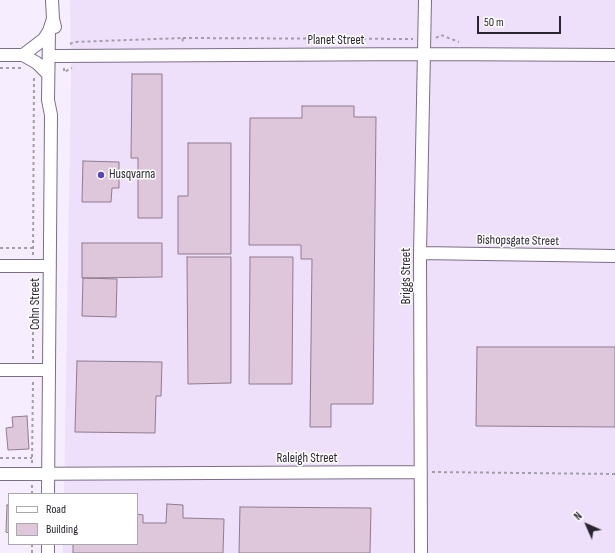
<!DOCTYPE html>
<style>
body{margin:0}
#map{position:relative;width:615px;height:553px;overflow:hidden;background:#f6eefe;font-family:"Sofia Sans Condensed",sans-serif}
canvas{display:block}
.legend{position:absolute;left:8px;top:493px;width:130px;height:52px;box-sizing:border-box;background:#fff;border:1px solid #aaa8ac;margin:0;padding:5px 7px;list-style:none;font-size:12px;color:#2a252f}
.legend li{display:flex;align-items:center;gap:8px;height:20px}
.legend b{width:20px;border:1px solid #aaa8ac}
.north{position:absolute;left:567px;top:505px;width:40px;height:40px;-webkit-text-stroke:3px #fff;paint-order:stroke;rotate:315deg;font-size:11px;font-weight:700;line-height:16px;text-align:center;color:#2a252f}
.north::after{content:'';display:block;margin:auto;width:14px;height:18px;background:#2a252f;clip-path:polygon(50% 0,100% 100%,50% 72%,0 100%)}
.scale{position:absolute;left:477px;top:16px;width:84px;height:18px;box-sizing:border-box;border:2px solid #2a252f;border-top:0;padding-left:5px;font-size:12px;line-height:14px;white-space:nowrap;color:#2a252f;-webkit-text-stroke:3px #fff;paint-order:stroke}
</style>
<div id="map">
<canvas width="615" height="553"></canvas>
<ul class="legend">
<li><b style="height:5px;background:#fff"></b>Road</li>
<li><b style="height:11px;background:#dec6db"></b>Building</li>
</ul>
<div class="north">N</div>
<div class="scale">50 m</div>
</div>
<script>
const g = document.querySelector('canvas').getContext('2d');
g.lineJoin = 'round';
function paint(path, color) { g.fillStyle = color; g.fill(path, 'evenodd'); }
const poly = rows => new Path2D(rows.map(r => 'M' + r).join(''));
function trace(path, color, width, dash) { g.strokeStyle = color; g.lineWidth = width; g.lineCap = dash ? 'butt' : 'round'; g.setLineDash(dash || []); g.stroke(path); }
function drawText(font, color, halo, rows, align = 'center') {
  g.font = font + ' "Sofia Sans Condensed",sans-serif'; g.lineWidth = 3; g.setLineDash([]); g.textBaseline = 'middle'; g.strokeStyle = halo; g.fillStyle = color; for (const [text, x, y, turn = 0] of rows) {
    g.save(); g.translate(x, y); g.rotate((+turn || 0) * Math.PI / 180); g.textAlign = isNaN(turn) ? turn : align; if (halo) g.strokeText(text, 0, 0); g.fillText(text, 0, 0); g.restore();
  }
}
paint(poly([
 [70,0,615,0,615,553,63,553,63,544,137,544,137,494,64,494,71,80]
]), '#eee0fb');
const building = poly([
 [132,74,162,74,162,218,138,218,138,158,131,158,132,74],
 [302,106,354,106,354,117,376,117,373,404,331,404,331,427,310,427,312,259,301,259,301,245,249,245,250,118,302,118,302,106],
 [188,143,231,143,231,254,178,254,178,196,188,196,188,143],
 [83,161,119,162,119,188,112,188,111,202,82,202,83,161],
 [82,243,162,243,162,277,82,278,82,243],
 [187,257,231,257,231,383,188,384,187,257],
 [250,257,293,257,292,384,249,384,250,257],
 [83,278,117,279,116,317,82,316,83,278],
 [477,347,615,347,615,427,476,426,477,347],
 [77,361,162,362,161,396,156,396,155,433,75,432,77,361],
 [27,416,29,449,8,450,6,428,13,427,12,417,27,416],
 [167,504,183,505,183,518,224,519,223,553,73,553,73,544,137,544,137,514,143,515,143,523,166,523,167,504],
 [7,505,9,505,9,533,6,532,7,505],
 [240,507,371,508,370,553,239,553,240,507]
]);
paint(building, '#dec6db');
trace(building, '#917b8f', 1);
const minor = poly([
 [52,0,53,19,55,27],
 [0,55,23,55,37,63,48,74],
 [23,55,44,39,49,31],
 [56,56,425,54,615,55],
 [420,253,615,256],
 [0,266,50,266],
 [0,370,49,370],
 [0,474,421,472],
 [48,494,51,115,48,100,49,31,53,19],
 [48,553,48,544],
 [421,553,420,253,425,0]
]);
trace(minor, '#7b6e86', 14);
trace(poly([
 [183,38,413,39],
 [436,38,441,35,459,42],
 [70,44,74,42,183,38,182,44],
 [0,68,21,68],
 [64,68,64,72,72,68],
 [0,248,33,248],
 [33,255,34,77],
 [33,359,33,277],
 [0,458,32,458],
 [32,463,33,381],
 [432,472,615,474],
 [32,494,32,485],
 [32,553,32,544]
]), '#a39daa', 2, [3, 3]);
trace(minor, '#fff', 12);
for (const [x, y, r, color] of [
 [101,175,4,"#5d44bd"]
]) { const dot = new Path2D(); dot.arc(x, y, r, 0, 2 * Math.PI); g.fillStyle = color; g.fill(dot); trace(dot, '#fff', 1.5); }
drawText('13px', '#2a252f', '#fff', [
 ["Planet Street",336,41],
 ["Bishopsgate Street",518,241,1],
 ["Briggs Street",407,276,-90],
 ["Cohn Street",36,304,-90],
 ["Raleigh Street",307,459]
]);
drawText('13px', '#2a252f', '#fff', [
 ["Husqvarna",109,175]
], 'left');
</script>
